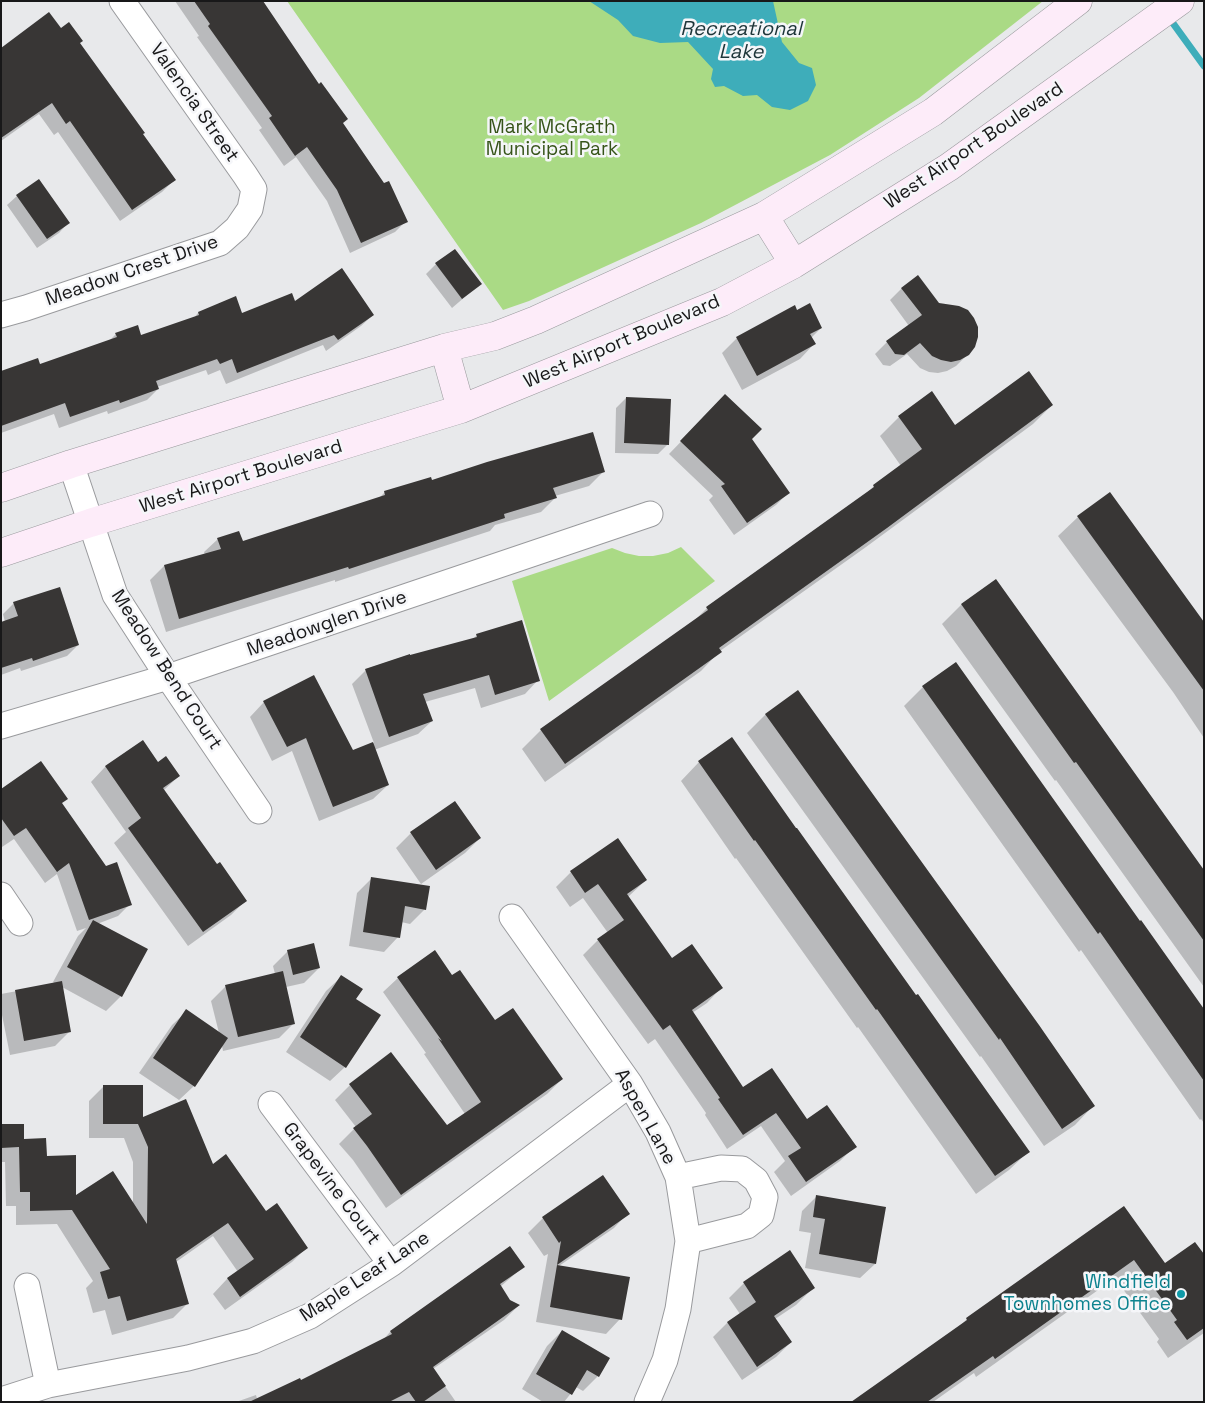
<!DOCTYPE html>
<style>
body{margin:0}
#map{position:relative;width:1205px;height:1403px;overflow:hidden;background:#e8e9eb;font-family:"Space Grotesk",sans-serif}
canvas{display:block}
.frame{position:absolute;inset:0;border:2px solid #181819;pointer-events:none}
</style>
<div id="map">
<canvas width="1205" height="1403"></canvas>
<div class="frame"></div>
</div>
<script>
const g = document.querySelector('canvas').getContext('2d');
g.lineJoin = 'round';
function paint(path, color) { g.fillStyle = color; g.fill(path, 'evenodd'); }
const poly = rows => new Path2D(rows.map(r => 'M' + r).join(''));
function trace(path, color, width, dash) { g.strokeStyle = color; g.lineWidth = width; g.lineCap = dash ? 'butt' : 'round'; g.setLineDash(dash || []); g.stroke(path); }
function drawText(font, color, halo, rows, align = 'center') {
  g.font = font + ' "Space Grotesk",sans-serif'; g.lineWidth = 5; g.setLineDash([]); g.textBaseline = 'middle'; g.strokeStyle = halo; g.fillStyle = color; for (const [text, x, y, turn = 0] of rows) {
    g.save(); g.translate(x, y); g.rotate((+turn || 0) * Math.PI / 180); g.textAlign = isNaN(turn) ? turn : align; if (halo) g.strokeText(text, 0, 0); g.fillText(text, 0, 0); g.restore();
  }
}
paint(poly([
 [287,1,1043,1,919,98,830,155,701,223,529,301,503,310],
 [681,547,715,581,549,701,512,581,612,548,625,553,639,556,653,556,668,553]
]), '#aada85');
paint(poly([
 [589,1,773,1,782,42,799,63,812,68,816,85,808,101,790,110,772,107,757,95,743,96,724,86,715,87,711,79,713,69,688,42,660,43,633,36,618,20]
]), '#3eadba');
paint(poly([
 [175,1,261,1,342,123,384,184,406,221,395,232,350,253,327,201,296,157,284,166,259,130,262,128,197,37,199,36],
 [61,30,78,43,174,180,162,192,120,221,58,132,54,135,39,114,1,141,1,70],
 [17,196,68,223,59,233,37,248,7,205],
 [436,264,480,284,452,308,426,274],
 [902,288,938,304,968,354,956,366,947,371,938,373,929,372,920,368,907,354,890,366,883,365,875,354,887,342,909,326,890,300],
 [235,298,242,314,294,303,373,315,361,326,326,351,323,345,226,384,220,370,208,375,206,370,157,387,158,389,147,400,108,414,107,411,59,428,54,414,1,433,1,373,39,365,108,342,116,334,140,337,194,318,198,313],
 [797,311,821,328,811,338,814,344,800,359,742,390,722,353,737,338],
 [725,396,750,439,788,493,776,505,734,535,709,500,713,496,669,454],
 [626,398,668,444,658,454,615,453,616,408],
 [1052,405,1033,424,866,547,720,651,701,671,545,782,522,749,541,730,693,622,707,608,865,495,874,486,901,466,880,436,899,417,955,427],
 [603,472,589,486,555,496,555,498,541,512,495,525,490,531,335,582,335,580,166,632,150,580,164,566,205,555,204,552,218,539,242,543,379,498,385,492,431,482],
 [1078,517,1204,624,1204,738,1173,692,1058,536],
 [995,581,1204,871,1204,987,1056,780,1055,781,942,624,961,605],
 [14,603,78,645,67,656,21,671,20,668,1,675,1,624,5,622,3,614],
 [477,635,538,680,525,694,481,708,475,688,425,702,432,721,418,734,374,750,388,785,373,799,319,821,292,751,272,761,250,717,264,702,352,752,374,743,352,684,366,670,472,640],
 [923,687,1204,1011,1204,1123,1201,1119,1200,1120,1081,950,1079,952,904,706],
 [766,714,1093,1106,1075,1125,1044,1146,981,1056,980,1057,747,733],
 [142,742,158,763,179,776,164,790,217,866,245,901,231,915,188,946,114,843,126,832,91,782,105,767],
 [699,762,1028,1152,1009,1170,976,1194,858,1027,857,1028,736,858,735,859,681,781],
 [1,790,61,804,130,904,118,916,97,924,146,950,121,996,106,1011,62,987,70,1031,55,1046,10,1055,1,1010,1,994,55,984,53,982,78,936,86,928,77,931,57,874,45,883,14,839,2,847,1,846],
 [455,803,480,838,465,853,421,884,396,848,411,833],
 [617,839,646,880,628,897,672,960,721,988,707,1003,692,1013,743,1089,855,1146,840,1161,791,1196,774,1172,785,1161,761,1126,727,1149,705,1115,706,1113,655,1039,648,1044,583,955,598,940,608,933,583,898,570,907,556,887,571,872],
 [372,878,425,909,410,924,401,922,398,937,384,952,349,946,357,893],
 [288,951,319,968,304,983,286,987,294,1023,279,1038,223,1051,222,1046,194,1086,179,1100,139,1073,172,1025,187,1011,219,1033,211,1001,226,986,275,974,273,966],
 [341,977,354,999,345,1067,330,1081,286,1052,326,991],
 [452,977,495,1022,562,1079,547,1094,386,1208,353,1160,339,1144,356,1127,335,1100,350,1085,447,1127,465,1114,424,1054,426,1053,383,992,398,978],
 [104,1086,142,1119,212,1166,307,1247,292,1262,225,1310,213,1294,227,1279,238,1272,213,1236,176,1262,187,1304,173,1318,112,1335,105,1310,93,1313,86,1288,93,1281,57,1224,16,1225,16,1206,6,1206,5,1162,1,1162,1,1125,45,1157,75,1198,133,1205,133,1162,124,1138,89,1138,89,1101],
 [603,1176,628,1213,614,1228,559,1266,620,1319,606,1334,536,1322,548,1254,544,1256,528,1233,543,1218],
 [817,1196,875,1264,860,1278,805,1268,811,1233,799,1231,802,1211],
 [1124,1208,1165,1265,1204,1256,1204,1333,1168,1358,1157,1342,1159,1339,1115,1278,976,1377,974,1373,933,1402,853,1402,959,1327,967,1319],
 [509,1247,523,1267,500,1287,510,1301,518,1306,504,1320,433,1369,456,1402,236,1402,256,1395,257,1399,300,1382,383,1340,390,1332],
 [744,1283,811,1290,796,1305,775,1319,791,1342,776,1357,742,1380,713,1337,727,1323,740,1314,729,1298],
 [562,1331,608,1359,598,1376,583,1391,576,1387,564,1402,543,1402,522,1389,547,1346]
]), '#0003');
trace(poly([
 [1167,15,1204,66]
]), '#3eadba', 7);
paint(poly([
 [194,1,263,1,319,84,321,82,348,119,343,123,384,183,389,181,408,222,361,243,337,190,307,147,295,156,269,118,272,116,208,26,210,24],
 [49,12,61,28,69,22,83,41,80,43,145,133,143,134,176,180,132,210,70,121,66,124,52,103,1,138,1,48],
 [39,179,70,223,47,239,16,195],
 [455,249,482,284,462,299,435,263],
 [342,268,374,315,338,340,334,335,237,373,232,359,220,364,217,359,156,381,159,389,120,403,119,400,70,417,65,403,1,426,1,371,38,358,40,364,117,337,115,333,138,325,141,335,199,315,198,312,236,296,242,313,292,293,295,301],
 [918,275,939,303,959,306,968,310,974,318,978,327,978,337,975,347,969,355,960,360,951,362,941,360,932,356,920,343,904,355,895,354,886,341,922,315,901,288],
 [810,303,822,328,810,334,816,344,757,376,736,337,795,305,797,310],
 [1029,371,1053,405,887,528,719,648,722,652,565,764,540,729,708,610,706,607,874,487,873,485,922,449,898,416,932,391,955,425],
 [725,394,762,429,752,439,790,493,747,523,721,486,725,484,680,441],
 [626,397,671,399,669,445,624,443],
 [593,432,605,472,553,488,557,498,504,514,505,518,349,569,348,567,179,619,164,565,221,549,217,538,239,531,243,541,385,495,384,491,431,477,432,480,487,462],
 [1110,492,1204,622,1204,691,1077,516],
 [996,579,1204,870,1204,941,1076,762,1074,763,961,604],
 [60,587,79,645,33,661,32,658,1,668,1,622,18,616,13,602],
 [522,620,540,681,495,695,489,675,423,694,433,721,389,737,365,669,410,654,410,655,477,637,476,634],
 [956,662,1140,921,1141,920,1204,1009,1204,1081,1100,932,1098,934,922,686],
 [314,675,353,750,373,742,389,785,333,807,306,738,287,747,263,701],
 [798,690,1039,1025,1095,1106,1062,1129,1000,1038,999,1040,765,714],
 [732,737,796,828,797,828,916,995,918,994,1030,1152,995,1176,877,1009,876,1010,755,840,754,841,698,761],
 [143,740,158,762,166,756,180,776,163,788,217,864,220,862,247,901,203,932,128,828,141,818,105,766],
 [41,761,68,799,62,803,106,866,117,862,132,905,89,920,69,863,57,872,26,828,14,836,1,818,1,789],
 [455,801,481,838,436,870,410,832],
 [618,838,647,880,627,894,672,958,692,944,723,988,692,1010,743,1087,772,1068,807,1119,827,1105,857,1147,806,1182,788,1156,801,1148,776,1113,743,1135,718,1099,720,1098,670,1025,663,1030,597,939,624,920,598,884,585,893,570,871],
 [371,877,430,886,426,910,405,906,400,938,363,932],
 [93,920,148,949,122,997,67,967],
 [314,943,320,968,293,975,287,950],
 [435,950,452,975,460,970,495,1020,513,1008,563,1079,401,1195,367,1146,353,1128,372,1114,349,1084,391,1052,447,1125,481,1102,438,1038,442,1041,397,977],
 [283,971,295,1024,238,1037,225,985],
 [341,975,363,989,356,999,381,1015,346,1068,300,1037],
 [62,981,71,1032,24,1041,15,990],
 [186,1009,228,1038,195,1087,153,1058],
 [103,1085,143,1085,143,1117,186,1099,213,1164,226,1154,266,1211,277,1203,308,1248,240,1297,227,1278,254,1259,228,1223,176,1259,189,1304,127,1321,120,1296,108,1299,100,1272,110,1269,72,1210,30,1211,30,1192,20,1192,19,1147,1,1148,1,1124,24,1124,24,1139,46,1138,47,1156,76,1155,76,1195,113,1171,147,1224,148,1147,138,1124,103,1124],
 [603,1175,630,1214,557,1265,561,1241,559,1243,542,1217],
 [816,1195,886,1207,876,1264,819,1254,825,1219,813,1217],
 [1124,1206,1165,1263,1195,1242,1204,1254,1204,1328,1187,1340,1174,1322,1177,1320,1134,1260,995,1359,993,1356,927,1402,851,1402,967,1320,966,1318],
 [510,1246,525,1267,500,1284,510,1300,520,1305,433,1367,446,1386,423,1402,416,1402,409,1392,389,1402,249,1402,300,1378,301,1380,392,1334,390,1331],
 [790,1250,815,1288,774,1316,792,1342,757,1367,727,1322,756,1302,743,1282],
 [557,1265,630,1277,622,1320,550,1307],
 [562,1330,610,1358,599,1377,587,1370,572,1395,536,1374]
]), '#383635');
const minor = poly([
 [1,315,26,308,220,243,237,228,250,209,254,189,245,175,122,1],
 [71,464,115,595,168,677,259,811],
 [1,726,168,677,650,514],
 [1,895,20,923],
 [512,917,630,1084,658,1132,678,1177,688,1241,678,1309,665,1360,647,1402],
 [271,1104,391,1264],
 [678,1177,721,1168,742,1169,756,1180,765,1197,761,1215,747,1226,688,1241],
 [27,1286,48,1385],
 [1,1400,48,1385,188,1358,253,1341,310,1316,391,1264,630,1084]
]);
const secondary = poly([
 [764,216,794,264],
 [444,348,461,409],
 [1,488,71,464,444,348,495,336,536,320,764,216,933,112,1078,1],
 [1,553,90,523,461,409,722,302,794,264,949,167,1180,1]
]);
trace(minor, '#999a9d', 27);
trace(secondary, '#999a9d', 29);
trace(minor, '#fff', 25);
trace(secondary, '#fdecf9', 28);
for (const [x, y, r, color] of [
 [1181,1294,5,"#0f9aa8"]
]) { const dot = new Path2D(); dot.arc(x, y, r, 0, 2 * Math.PI); g.fillStyle = color; g.fill(dot); trace(dot, '#f5f6f9', 2); }
drawText('19px', '#181819', '#f5f6f9', [
 ["Valencia Street",194,103,55],
 ["West Airport Boulevard",974,146,-34],
 ["Meadow Crest Drive",132,271,-19],
 ["West Airport Boulevard",622,342,-23],
 ["West Airport Boulevard",241,477,-17],
 ["Meadowglen Drive",327,624,-19],
 ["Meadow Bend Court",166,670,57],
 ["Aspen Lane",645,1117,61],
 ["Grapevine Court",331,1184,53],
 ["Maple Leaf Lane",365,1277,-33]
]);
drawText('19px', '#365419', '#f5f6f9', [
 ["Mark McGrath",552,128],
 ["Municipal Park",552,150]
]);
drawText('19px', '#0d838f', '#f5f6f9', [
 ["Windfield",1171,1283],
 ["Townhomes Office",1171,1305]
], 'right');
drawText('italic 20px', '#1d3539', '#f5f6f9', [
 ["Recreational",741,30],
 ["Lake",741,53]
]);
</script>
